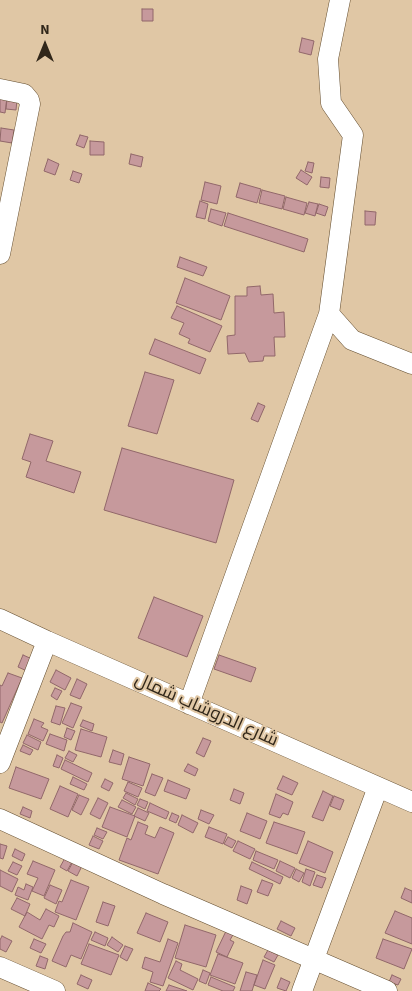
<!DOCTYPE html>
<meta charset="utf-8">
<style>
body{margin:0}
#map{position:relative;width:412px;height:991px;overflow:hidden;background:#e0c7a5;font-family:"Source Sans 3",sans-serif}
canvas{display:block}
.north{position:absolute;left:20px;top:20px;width:50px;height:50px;-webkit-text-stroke:4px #e0c7a5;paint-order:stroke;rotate:0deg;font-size:14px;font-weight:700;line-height:20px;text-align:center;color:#31271a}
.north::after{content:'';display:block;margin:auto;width:18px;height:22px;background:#31271a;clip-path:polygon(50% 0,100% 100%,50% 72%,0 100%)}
</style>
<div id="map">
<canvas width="412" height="991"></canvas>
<div class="north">N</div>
</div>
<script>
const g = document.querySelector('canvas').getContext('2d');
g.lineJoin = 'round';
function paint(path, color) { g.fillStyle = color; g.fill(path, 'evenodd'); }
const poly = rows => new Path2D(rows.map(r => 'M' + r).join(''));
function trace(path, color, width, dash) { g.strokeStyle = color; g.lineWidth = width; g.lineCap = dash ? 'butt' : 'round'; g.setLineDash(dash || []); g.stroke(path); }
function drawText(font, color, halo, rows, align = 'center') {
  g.font = font + ' "Source Sans 3",Cairo,sans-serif'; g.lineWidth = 4; g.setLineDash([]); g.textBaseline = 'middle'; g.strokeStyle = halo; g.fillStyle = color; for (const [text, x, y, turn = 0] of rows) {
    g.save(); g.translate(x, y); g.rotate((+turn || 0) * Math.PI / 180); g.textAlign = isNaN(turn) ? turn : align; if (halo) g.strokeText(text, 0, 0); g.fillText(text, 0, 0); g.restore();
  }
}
const building = poly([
 [142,9,153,9,153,21,142,21,142,9],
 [302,38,314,41,311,55,299,52,302,38],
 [0,96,7,97,5,113,0,112,0,96],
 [7,99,17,100,16,110,6,109,7,99],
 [1,128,14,130,12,143,0,141,1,128],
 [80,135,88,137,84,148,76,145,80,135],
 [90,141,104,142,104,155,90,155,90,141],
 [131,154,143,157,141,167,129,164,131,154],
 [48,159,59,164,55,175,44,171,48,159],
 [308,162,314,163,312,173,305,171,308,162],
 [301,170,312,177,307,185,296,178,301,170],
 [73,171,82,174,79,183,70,180,73,171],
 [321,177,330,178,329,188,320,187,321,177],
 [205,182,221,186,217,204,201,200,205,182],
 [240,183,261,189,257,203,236,197,240,183],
 [262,190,285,196,282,209,259,203,262,190],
 [286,197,307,203,304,215,283,209,286,197],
 [200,201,208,204,205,219,196,217,200,201],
 [309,202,318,204,315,216,305,213,309,202],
 [319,204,328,207,325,216,316,213,319,204],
 [211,209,226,213,222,226,208,221,211,209],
 [365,211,376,212,375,225,365,225,365,211],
 [228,213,308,239,304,252,224,226,228,213],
 [180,257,207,267,203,276,177,267,180,257],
 [185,278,230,296,221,320,176,303,185,278],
 [260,286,261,295,273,294,274,313,284,312,285,337,274,337,275,356,264,356,263,361,249,362,245,353,228,354,227,336,235,335,235,296,247,296,247,287,260,286],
 [177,306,222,326,210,352,188,343,190,339,179,334,184,323,171,318,177,306],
 [155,339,206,359,200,374,149,354,155,339],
 [145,372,174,380,157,434,128,426,145,372],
 [258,403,265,406,258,422,251,419,258,403],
 [30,434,53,441,46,461,81,472,74,493,26,477,31,462,22,459,30,434],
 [122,448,234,480,216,543,104,510,122,448],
 [154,597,203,616,187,657,138,638,154,597],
 [23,655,32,659,27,671,18,667,23,655],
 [219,655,256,668,251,682,214,669,219,655],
 [56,670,71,678,65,690,50,682,56,670],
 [8,673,22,678,2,723,0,722,0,685,2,686,8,673],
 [77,679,87,684,80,699,70,695,77,679],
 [55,688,62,691,57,700,51,696,55,688],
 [71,703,82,707,73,728,62,723,71,703],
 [56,706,65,708,60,725,51,722,56,706],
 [34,719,44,723,41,727,48,730,43,741,28,734,34,719],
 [83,720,94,724,92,731,80,726,83,720],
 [67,728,75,731,71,740,64,737,67,728],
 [81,729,107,737,101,757,75,750,81,729],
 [50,734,67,740,64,751,46,744,50,734],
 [27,735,41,742,38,750,23,743,27,735],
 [203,738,211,741,204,757,196,753,203,738],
 [23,745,33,750,30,755,20,751,23,745],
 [113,750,124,754,121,765,109,762,113,750],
 [69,751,77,755,73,762,65,758,69,751],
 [57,755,63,758,59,768,53,766,57,755],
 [129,757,150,764,143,786,122,779,129,757],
 [65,760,92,773,88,782,61,769,65,760],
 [188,764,198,769,195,776,184,771,188,764],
 [16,767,49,779,41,799,9,788,16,767],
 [152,774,163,778,155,796,145,792,152,774],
 [283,776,298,783,292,795,277,789,283,776],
 [73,777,87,784,84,790,70,784,73,777],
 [105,779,113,783,109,791,101,787,105,779],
 [168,780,190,789,186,799,164,791,168,780],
 [128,782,142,788,138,797,124,791,128,782],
 [60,786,78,794,68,817,50,809,60,786],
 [234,789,244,793,240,804,230,800,234,789],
 [323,791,333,796,323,821,312,817,323,791],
 [126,793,138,799,135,805,123,798,126,793],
 [276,794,293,802,288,815,283,813,280,818,269,814,276,794],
 [79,795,89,799,81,815,72,810,79,795],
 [334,796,344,800,340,810,330,806,334,796],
 [98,798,108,803,100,819,90,814,98,798],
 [140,799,148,802,145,809,137,805,140,799],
 [122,800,136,807,132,814,118,807,122,800],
 [150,803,169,812,166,819,147,811,150,803],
 [23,807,32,811,30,818,20,814,23,807],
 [110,807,135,816,127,837,102,827,110,807],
 [138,808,149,813,145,821,134,816,138,808],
 [201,810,214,815,209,824,198,819,201,810],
 [172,813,179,816,176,823,169,820,172,813],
 [247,813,267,821,260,839,240,831,247,813],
 [182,815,198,823,193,833,178,825,182,815],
 [138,822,148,826,145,834,155,838,160,827,174,833,158,874,119,860,127,838,131,840,138,822],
 [274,822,305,832,297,854,266,843,274,822],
 [209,827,227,834,223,844,205,837,209,827],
 [97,828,107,832,103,839,94,835,97,828],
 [93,836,103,841,99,849,89,845,93,836],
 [228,837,236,841,232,848,224,844,228,837],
 [238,841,255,849,250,859,233,851,238,841],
 [308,841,333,852,325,873,299,863,308,841],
 [0,844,7,846,3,859,0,858,0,844],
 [15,849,25,854,22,861,12,856,15,849],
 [256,851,278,860,274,869,253,860,256,851],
 [65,858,72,862,67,871,60,867,65,858],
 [33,861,55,870,44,896,32,891,38,878,27,874,33,861],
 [280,861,295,868,290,878,276,871,280,861],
 [13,862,22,866,17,875,8,871,13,862],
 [73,862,82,866,77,876,68,871,73,862],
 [252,862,283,877,280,884,249,869,252,862],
 [296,869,304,873,299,882,292,878,296,869],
 [306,869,315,872,310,886,302,882,306,869],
 [0,870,18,879,12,892,0,886,0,870],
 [317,875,326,878,322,888,313,885,317,875],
 [71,880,89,887,76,920,55,912,59,901,62,902,71,880],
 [262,880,273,884,268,896,257,892,262,880],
 [26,884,33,887,28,900,15,895,18,887,24,890,26,884],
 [50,885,62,890,56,904,44,898,50,885],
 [241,886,252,890,247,904,237,900,241,886],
 [405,888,412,891,412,903,401,898,405,888],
 [17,898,30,904,25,916,11,909,17,898],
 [103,902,115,906,108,926,96,922,103,902],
 [46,909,59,916,54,927,49,925,42,939,19,927,27,912,40,920,46,909],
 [395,911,412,918,412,944,385,933,395,911],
 [146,913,168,922,160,942,137,933,146,913],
 [281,921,295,928,291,936,277,929,281,921],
 [73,923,92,932,81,959,71,955,66,967,52,961,63,936,66,932,70,932,73,923],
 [185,925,216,935,206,967,175,958,185,925],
 [227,929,234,933,230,940,234,942,227,957,216,952,227,929],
 [95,932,108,938,105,946,91,940,95,932],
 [2,936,12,941,6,952,0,949,0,940,2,936],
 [112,937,123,945,118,952,107,945,112,937],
 [34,939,46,944,41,953,30,948,34,939],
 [168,939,178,943,163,986,150,982,153,972,142,968,145,957,160,962,168,939],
 [383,939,412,949,404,969,376,958,383,939],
 [89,944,119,955,111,975,81,964,89,944],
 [125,946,133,949,127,961,120,957,125,946],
 [268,950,278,955,274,962,264,957,268,950],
 [218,954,243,963,235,984,210,975,218,954],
 [40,956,48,959,45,969,36,966,40,956],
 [263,960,275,965,265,989,254,985,263,960],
 [176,961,182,964,180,970,198,979,193,990,168,978,176,961],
 [203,970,210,973,206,984,199,981,203,970],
 [246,972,257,975,252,991,240,991,246,972],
 [81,975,92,980,88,989,77,984,81,975],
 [392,975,401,979,398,985,389,982,392,975],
 [211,977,235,987,233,991,223,991,208,985,211,977],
 [281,978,290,982,286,991,277,988,281,978],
 [148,983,161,989,159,991,145,991,148,983],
 [169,985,187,991,166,991,169,985]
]);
paint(building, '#c6999c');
trace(building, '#91676a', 1);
const minor = poly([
 [340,0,328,59,331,103,353,135,329,314,352,340,412,364],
 [0,89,24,94,29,100,30,104,0,254],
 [0,619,47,641,412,802],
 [189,704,329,314],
 [0,763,47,641],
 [0,819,163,894,387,991],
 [0,967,55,991],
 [302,991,378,787]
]);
trace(minor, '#634d2f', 21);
trace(minor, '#fff', 20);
drawText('18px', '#31271a', '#e0c7a5', [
 ["شارع الدروشاب شمال",206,711,24]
]);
</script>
